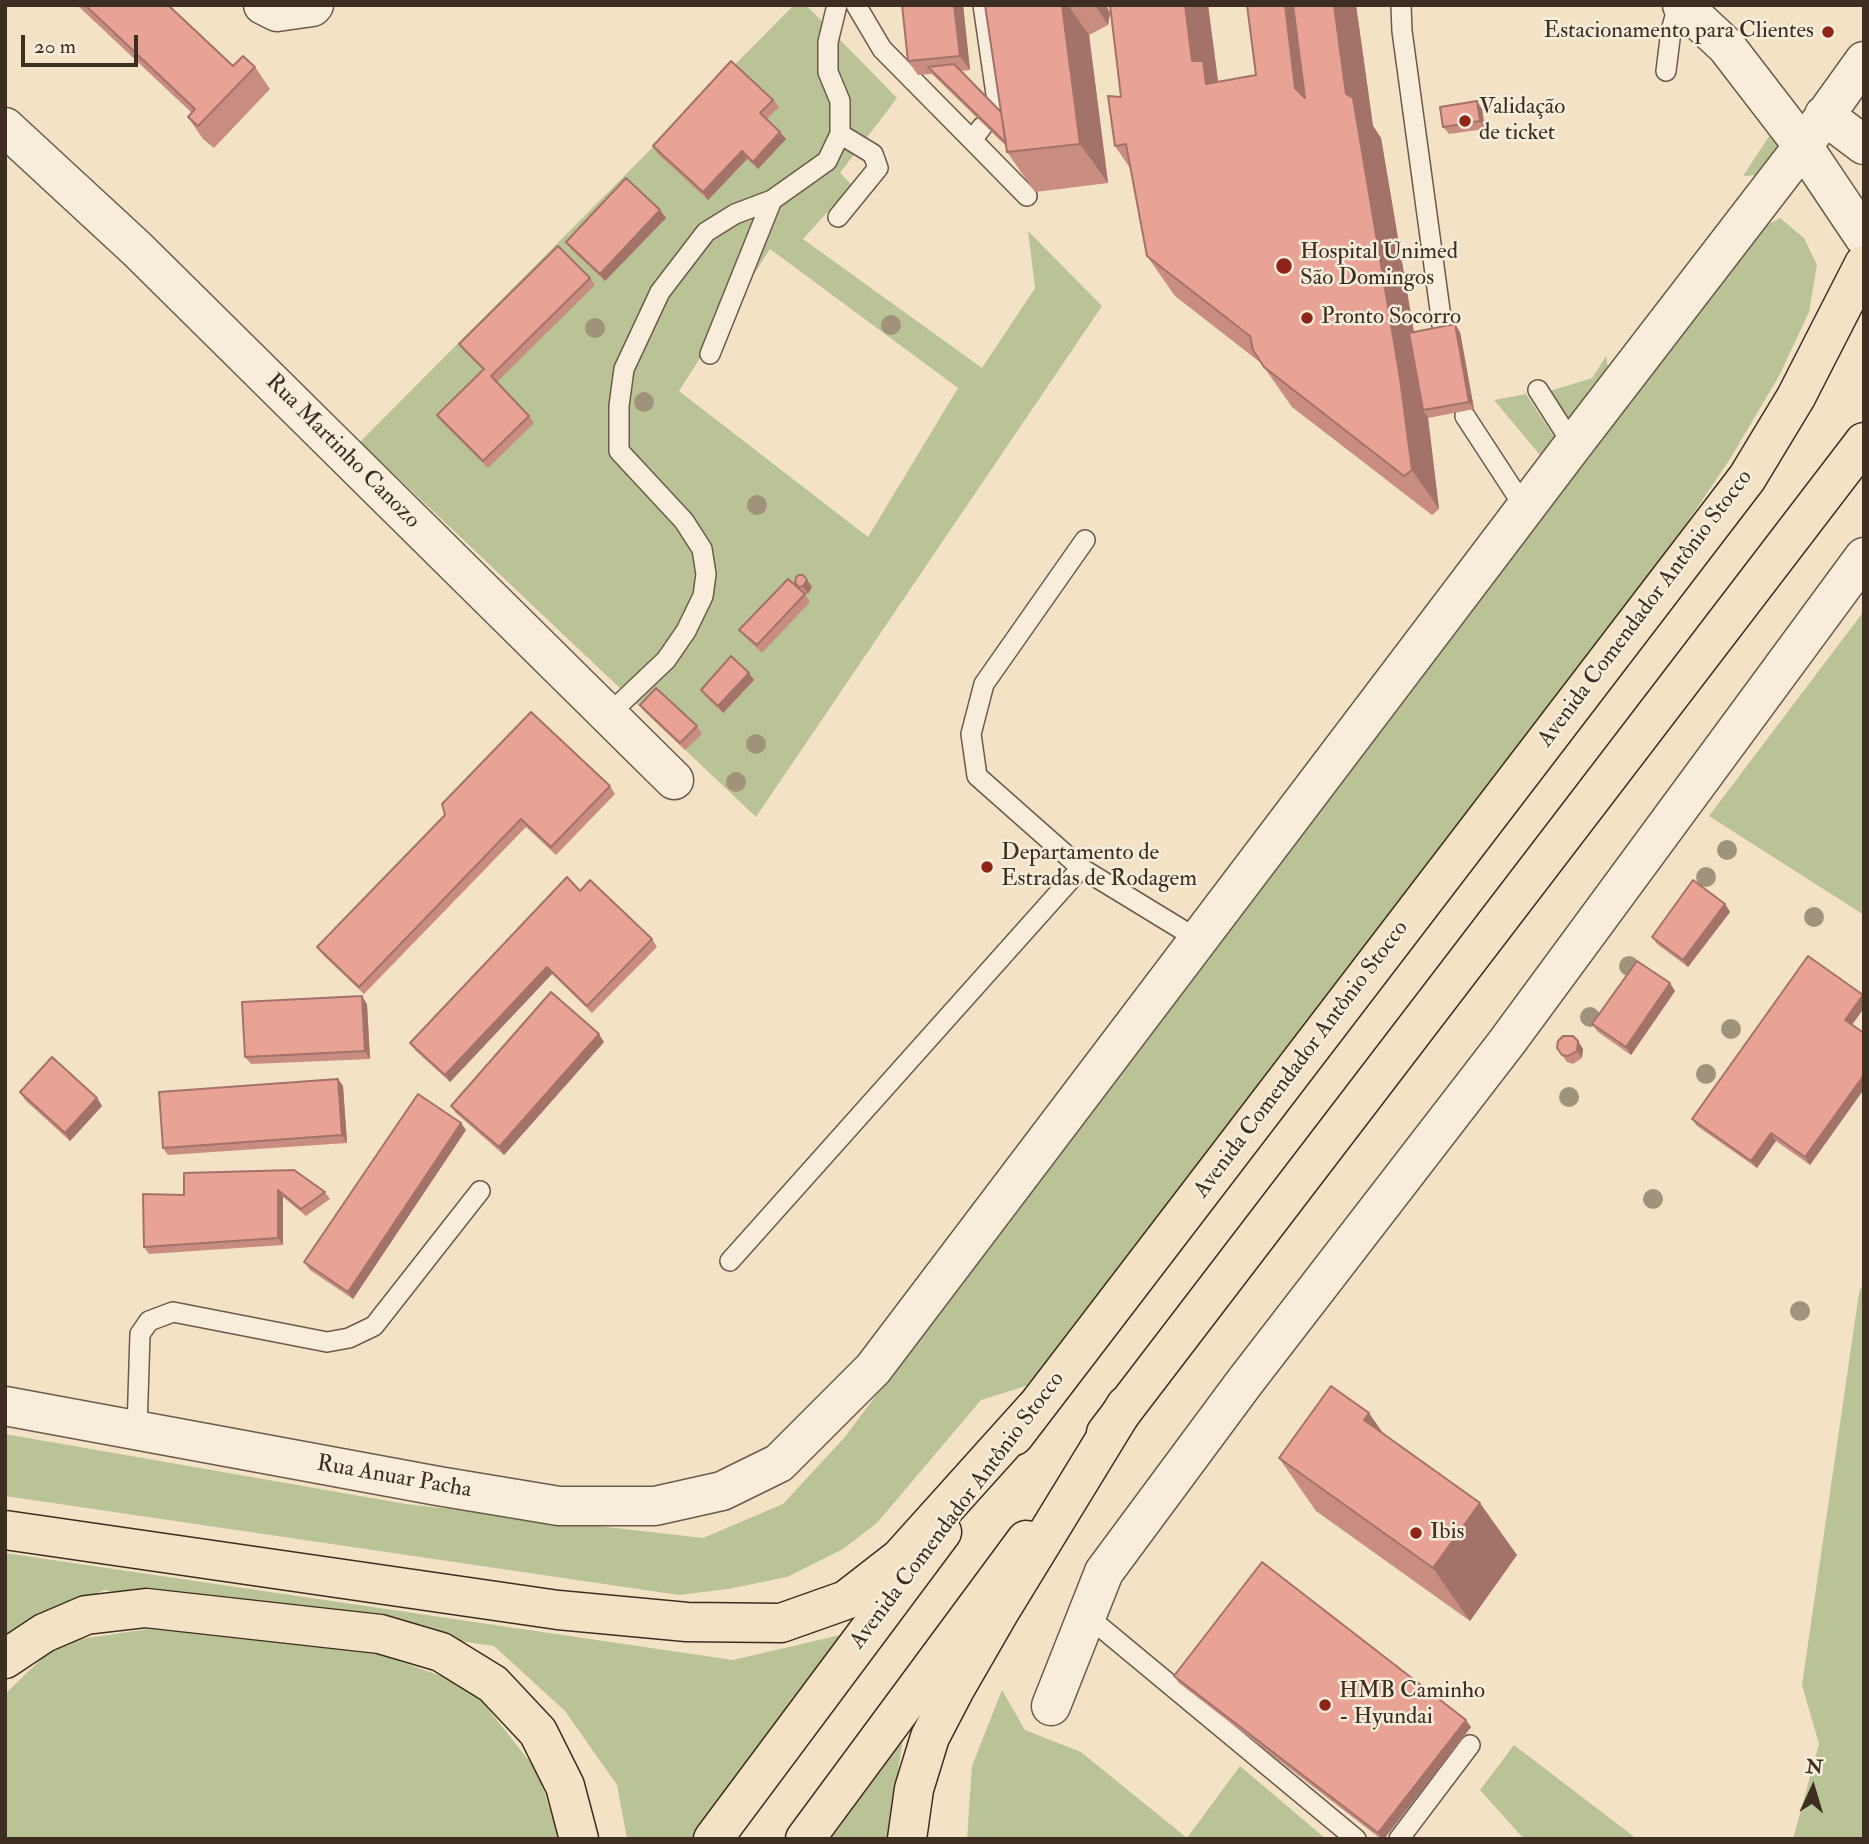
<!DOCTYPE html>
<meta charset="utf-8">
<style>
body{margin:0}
#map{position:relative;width:1869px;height:1844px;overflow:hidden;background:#f4e2c6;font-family:"IM FELL Double Pica",serif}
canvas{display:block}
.frame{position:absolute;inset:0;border:7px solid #3e2d21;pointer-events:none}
.north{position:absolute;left:1778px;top:1753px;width:70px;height:70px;-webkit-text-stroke:5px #f8ecda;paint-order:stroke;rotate:4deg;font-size:19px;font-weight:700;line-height:28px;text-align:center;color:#3e2d21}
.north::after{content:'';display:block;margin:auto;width:24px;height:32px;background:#3e2d21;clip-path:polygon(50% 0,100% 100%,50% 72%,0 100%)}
.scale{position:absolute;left:21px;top:35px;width:117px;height:32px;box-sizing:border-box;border:4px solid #3e2d21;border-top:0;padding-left:9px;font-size:21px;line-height:24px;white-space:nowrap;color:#3e2d21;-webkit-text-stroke:5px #f8ecda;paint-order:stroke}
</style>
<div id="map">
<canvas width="1869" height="1844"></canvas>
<div class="frame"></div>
<div class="north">N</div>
<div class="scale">20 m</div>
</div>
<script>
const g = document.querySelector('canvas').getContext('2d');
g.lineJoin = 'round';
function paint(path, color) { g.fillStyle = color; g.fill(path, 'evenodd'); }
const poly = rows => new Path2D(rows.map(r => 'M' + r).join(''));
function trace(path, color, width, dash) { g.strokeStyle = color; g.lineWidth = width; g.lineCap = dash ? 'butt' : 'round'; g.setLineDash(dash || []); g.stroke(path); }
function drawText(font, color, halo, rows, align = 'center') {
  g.font = font + ' "IM FELL Double Pica",serif'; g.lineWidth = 5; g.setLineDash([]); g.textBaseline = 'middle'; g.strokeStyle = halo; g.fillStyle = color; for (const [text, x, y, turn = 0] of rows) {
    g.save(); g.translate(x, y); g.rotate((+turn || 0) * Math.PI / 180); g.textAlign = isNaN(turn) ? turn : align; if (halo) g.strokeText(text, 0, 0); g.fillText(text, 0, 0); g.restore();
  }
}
paint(poly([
 [794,5,806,5,897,98,840,173,852,185,803,239,982,368,1035,288,1028,231,1102,306,756,817,360,442],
 [770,249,958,388,868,537,679,391],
 [1781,118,1788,120,1772,174,1743,176],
 [1780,218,1804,238,1817,265,1809,312,1779,376,1730,459,1657,567,1029,1385,981,1400,877,1523,843,1549,787,1577,728,1589,679,1595,5,1496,5,1434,406,1504,703,1538,783,1504,844,1438,1753,232],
 [1606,356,1611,384,1573,432,1550,391,1592,378],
 [1526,394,1562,449,1550,467,1494,400],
 [1864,611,1864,915,1709,816],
 [1864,1281,1864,1839,1793,1839,1819,1744,1802,1685,1859,1293],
 [5,1553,733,1660,853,1632,693,1839,627,1839,617,1785,565,1711,494,1646,104,1590,5,1634],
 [162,1627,375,1653,470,1686,538,1772,559,1839,5,1839,5,1694,59,1642],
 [1002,1690,1025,1730,1081,1752,1187,1838,1240,1766,1326,1839,967,1839,972,1766],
 [903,1738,888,1839,830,1839],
 [1514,1745,1637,1839,1524,1839,1480,1790]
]), '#bac396');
const service = poly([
 [856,5,882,49,972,140,982,127],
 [983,5,998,108],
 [1401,5,1402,31,1443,332],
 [1666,71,1671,31,1678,5],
 [972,140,1027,196],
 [838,217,878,168,873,154,840,134],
 [710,354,772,200],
 [1538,390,1573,445],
 [1465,416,1525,508],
 [608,715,666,660,686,631,703,596,706,574,702,549,684,521,619,451,619,406,624,369,660,292,706,232,735,214,772,200,827,161,840,134,840,101,828,72,828,42,837,5],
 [1081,868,977,776,971,734,984,684,1085,540],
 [730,1261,1081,868,1199,940],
 [137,1430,140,1334,149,1321,173,1312,327,1342,349,1338,374,1326,480,1191],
 [1086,1615,1356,1839],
 [1399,1839,1470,1745]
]);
const minor = poly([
 [263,5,277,12,312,7,314,5],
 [1682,5,1726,46,1803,146],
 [5,127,137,249,674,780],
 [1051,1706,1104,1572,1244,1383,1507,1042,1864,557]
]);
const tertiary = poly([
 [1824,115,1864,145],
 [1803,146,1864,237],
 [5,1406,438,1486,559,1506,655,1506,722,1491,779,1463,873,1369,1573,445,1803,146,1864,61]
]);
const primary = poly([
 [1106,1433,1864,442],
 [1014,1436,1747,478,1796,397,1864,264],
 [713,1839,942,1532],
 [805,1839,1026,1540]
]);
const motorway = poly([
 [5,1530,558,1610,687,1622,781,1623,846,1600,900,1558,1034,1409],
 [5,1659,44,1633,86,1615,146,1608,380,1634,441,1652,493,1684,538,1732,565,1786,579,1839],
 [907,1839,914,1789,930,1737,955,1689,1000,1611,1126,1405]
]);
trace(service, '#6c5a4a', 22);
trace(minor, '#6c5a4a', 41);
trace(tertiary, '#6c5a4a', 41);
trace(primary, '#3e2d21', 41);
trace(motorway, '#3e2d21', 41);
trace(service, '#f8ecda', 19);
trace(minor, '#f8ecda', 38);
trace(tertiary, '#f8ecda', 38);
trace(primary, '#f4e2c6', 38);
trace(motorway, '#f4e2c6', 38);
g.fillStyle = '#a1937b';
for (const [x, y] of [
 [891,325],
 [595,328],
 [644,402],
 [757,505],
 [756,744],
 [736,782],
 [1727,850],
 [1706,877],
 [1814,917],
 [1629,966],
 [1590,1017],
 [1731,1029],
 [1706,1074],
 [1569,1097],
 [1653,1199],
 [1800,1311]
]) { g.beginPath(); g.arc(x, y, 10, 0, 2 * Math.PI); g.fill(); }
paint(poly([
 [77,5,168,5,233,66,255,67,270,89,214,148,203,139,188,117,192,113],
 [902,5,963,5,970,70,961,71,1001,112,985,5,1106,5,1110,13,1108,25,1089,35,1108,183,1035,192,1007,152,1006,146,932,74,918,75,908,61],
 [1208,5,1218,82,1256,75,1247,5,1356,5,1373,126,1381,138,1414,332,1460,332,1474,409,1428,418,1439,509,1432,515,1292,407,1261,363,1175,296,1147,256,1130,168,1115,146,1121,97],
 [773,100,779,107,767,119,786,139,758,169,747,159,708,200,658,154,653,146],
 [1482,109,1485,129,1449,134,1443,127],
 [660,210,666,218,605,281,571,249,566,242],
 [590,278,595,285,497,382,529,416,534,423,488,468,442,422,437,415,483,370,465,352,459,344],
 [803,575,812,587,808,594,805,594,810,602,762,653,745,637,739,630,800,590,795,583],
 [754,680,723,713,706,697,701,690],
 [640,705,697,726,702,734,685,750,645,712],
 [610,786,615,794,556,855,526,827,364,994,323,955,317,947,445,815],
 [580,891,652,939,657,947,592,1013,552,974,450,1082,416,1051,410,1043],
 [1725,904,1730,912,1688,967,1657,944,1652,937],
 [1675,991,1631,1055,1598,1032,1592,1024],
 [1863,995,1864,996,1864,1008,1852,1025,1864,1033,1864,1089,1810,1165,1776,1141,1757,1168,1697,1126,1692,1119],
 [367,1004,370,1059,251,1064,245,1057],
 [1578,1041,1583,1049,1582,1058,1573,1064,1567,1062,1557,1048],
 [604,1042,504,1155,456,1113,451,1106],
 [338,1079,343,1086,347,1143,168,1155,163,1148],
 [20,1092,97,1098,102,1106,70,1141,25,1100],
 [466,1130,353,1299,310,1270,304,1262],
 [184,1173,325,1192,330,1199,306,1216,283,1197,283,1245,149,1254,144,1247,184,1195],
 [1383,1434,1517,1555,1470,1621,1316,1511,1279,1458],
 [1174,1676,1471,1727,1384,1839,1381,1839,1179,1683]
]), '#c88c81');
paint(poly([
 [954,5,963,5,970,70,960,56],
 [1062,5,1068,5,1089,35,1108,183,1080,144],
 [1095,5,1106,5,1110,13,1108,25],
 [1185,5,1208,5,1218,81,1206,84,1192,61],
 [1285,5,1308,5,1323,128,1295,88],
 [1334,5,1356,5,1373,126,1381,138,1427,410,1423,410,1428,418,1439,509,1412,470,1346,94],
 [1477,101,1482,109,1485,129,1480,121],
 [780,132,786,139,758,169,753,162],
 [742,151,747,159,708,200,703,192],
 [660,210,666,218,605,281,600,274],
 [1455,324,1460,332,1474,409,1469,402],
 [807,580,812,587,808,594,803,586],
 [749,673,754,680,723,713,718,706],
 [1725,904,1730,912,1688,967,1683,960],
 [547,967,552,974,450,1082,445,1075],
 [1670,983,1675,991,1631,1055,1626,1047],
 [1863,995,1864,996,1864,1008,1850,1027,1845,1020],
 [362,996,367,1004,370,1059,365,1051],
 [599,1034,604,1042,504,1155,499,1147],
 [1578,1041,1583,1049,1582,1058,1577,1051],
 [1864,1075,1864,1089,1810,1165,1805,1157],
 [338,1079,343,1086,347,1143,342,1135],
 [97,1098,102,1106,70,1141,65,1133],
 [461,1123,466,1130,353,1299,348,1292],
 [1771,1133,1776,1141,1757,1168,1751,1161],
 [278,1190,283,1197,283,1245,278,1238],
 [1369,1413,1406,1466,1364,1420],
 [1480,1503,1517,1555,1470,1621,1433,1568],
 [1466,1720,1471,1727,1384,1839,1382,1839,1378,1833]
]), '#a37269');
const building = poly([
 [85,5,168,5,233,66,243,56,255,67,198,126,188,117,195,109,85,5],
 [902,5,954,5,960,56,908,61,902,5],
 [985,5,1062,5,1080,144,1007,152,985,5],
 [1110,5,1185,5,1192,61,1203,61,1206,84,1256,75,1247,5,1285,5,1295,88,1305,98,1293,5,1334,5,1346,94,1353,98,1400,378,1412,470,1404,476,1264,367,1253,350,1250,336,1147,256,1126,144,1115,146,1108,96,1121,97,1110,5],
 [731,61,773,100,760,113,780,132,753,162,742,151,703,192,653,146,731,61],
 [954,64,1001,112,1006,143,928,67,954,64],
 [1477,101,1480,121,1443,127,1440,107,1477,101],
 [626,178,660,210,600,274,566,242,626,178],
 [558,246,590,278,491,376,529,416,483,461,437,415,484,369,459,344,558,246],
 [1455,324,1469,402,1423,410,1409,333,1455,324],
 [799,575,803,575,807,580,803,586,799,587,795,583,796,577,799,575],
 [788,579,805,594,757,645,739,630,788,579],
 [731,656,749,673,718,706,701,690,731,656],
 [656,688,697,726,680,743,640,705,656,688],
 [531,712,610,786,551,847,521,819,359,987,317,947,445,815,442,804,531,712],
 [567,877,580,891,590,880,652,939,587,1006,547,967,445,1075,410,1043,567,877],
 [1693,880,1725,904,1683,960,1652,937,1693,880],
 [1808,956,1863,995,1845,1020,1864,1033,1864,1075,1805,1157,1771,1133,1751,1161,1692,1119,1808,956],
 [1637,961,1670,983,1626,1047,1592,1024,1637,961],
 [551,992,599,1034,499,1147,451,1106,551,992],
 [362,996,365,1051,245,1057,242,1002,362,996],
 [1563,1036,1573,1036,1578,1041,1577,1051,1568,1056,1562,1055,1557,1048,1558,1041,1563,1036],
 [52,1057,97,1098,65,1133,20,1092,52,1057],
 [338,1079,342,1135,163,1148,159,1092,338,1079],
 [418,1094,461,1123,348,1292,304,1262,418,1094],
 [294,1170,325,1192,301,1209,278,1190,278,1238,144,1247,143,1194,184,1195,184,1173,294,1170],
 [1331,1386,1369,1413,1364,1420,1480,1503,1433,1568,1279,1458,1331,1386],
 [1262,1562,1466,1720,1378,1833,1174,1676,1262,1562]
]);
paint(building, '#e9a396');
trace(building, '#a37269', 2);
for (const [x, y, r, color] of [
 [1828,32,7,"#8f2418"],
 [1465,121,7,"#8f2418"],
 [1284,266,9,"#8f2418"],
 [1307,318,7,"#8f2418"],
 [987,867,7,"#8f2418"],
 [1416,1533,7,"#8f2418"],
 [1325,1705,7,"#8f2418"]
]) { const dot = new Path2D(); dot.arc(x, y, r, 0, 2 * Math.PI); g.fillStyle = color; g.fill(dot); trace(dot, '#f8ecda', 2.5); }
drawText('23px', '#3e2d21', '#f8ecda', [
 ["Estacionamento para Clientes",1814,32,"right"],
 ["Validação",1479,108],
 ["de ticket",1479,134],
 ["Hospital Unimed",1300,253],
 ["São Domingos",1300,279],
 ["Pronto Socorro",1321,318],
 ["Departamento de",1001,854],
 ["Estradas de Rodagem",1001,880],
 ["Ibis",1430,1533],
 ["HMB Caminho",1339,1692],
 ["- Hyundai",1339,1718]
], 'left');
drawText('23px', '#3e2d21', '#f8ecda', [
 ["Rua Martinho Canozo",342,452,45],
 ["Avenida Comendador Antônio Stocco",1646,609,-53],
 ["Avenida Comendador Antônio Stocco",1302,1060,-53],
 ["Rua Anuar Pacha",394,1478,10],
 ["Avenida Comendador Antônio Stocco",958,1511,-53]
]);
</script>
